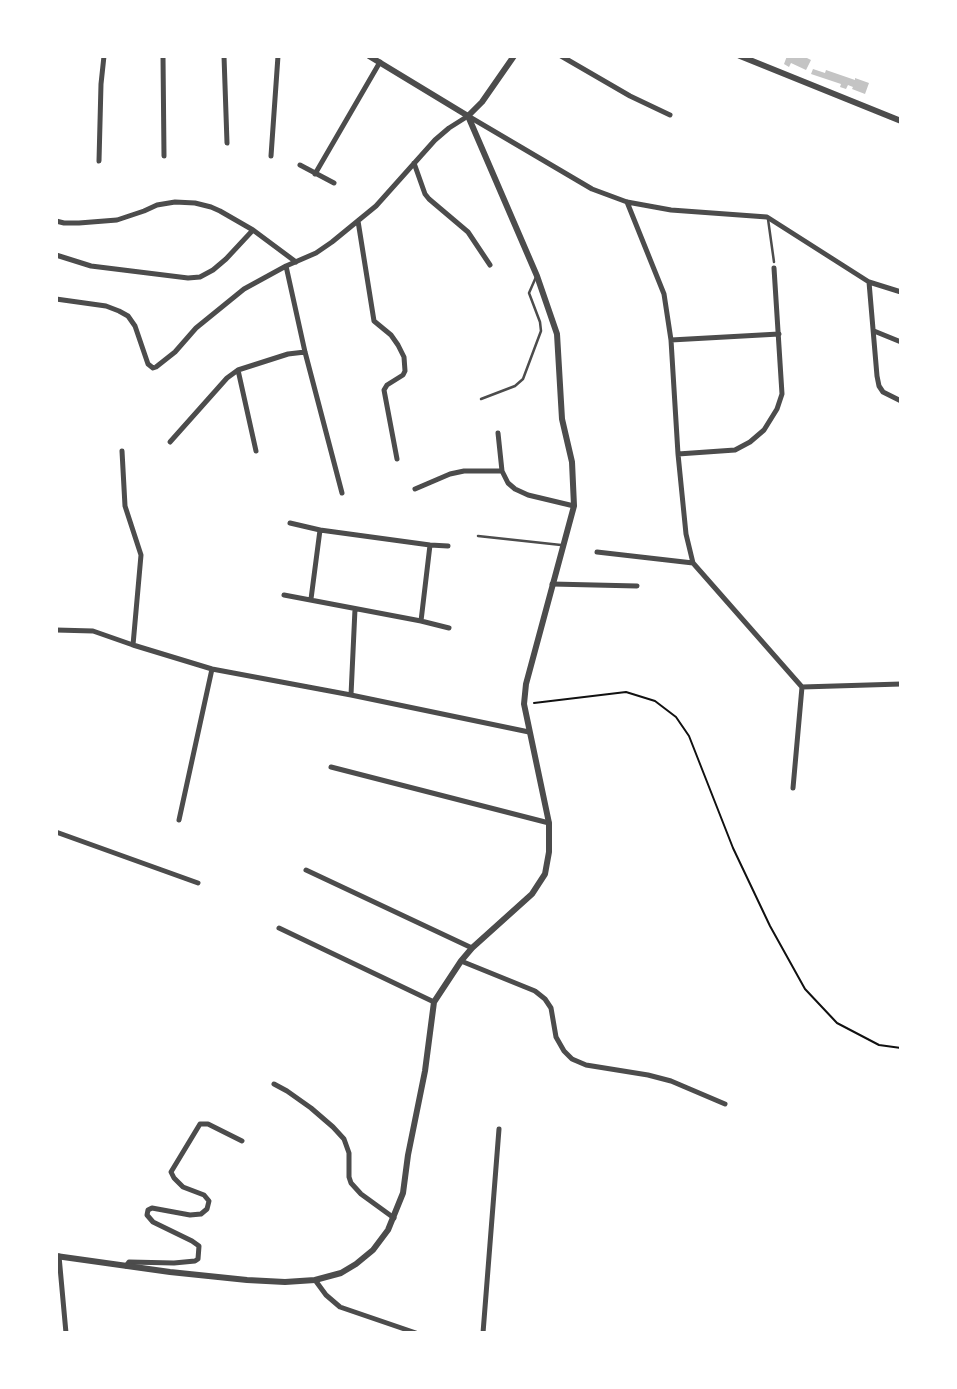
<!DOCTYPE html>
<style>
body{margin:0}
#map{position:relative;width:957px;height:1389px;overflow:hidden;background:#fff;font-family:"Archivo Narrow",sans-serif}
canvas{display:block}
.frame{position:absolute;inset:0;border:58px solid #fff;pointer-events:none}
</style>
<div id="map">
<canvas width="957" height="1389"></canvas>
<div class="frame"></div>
</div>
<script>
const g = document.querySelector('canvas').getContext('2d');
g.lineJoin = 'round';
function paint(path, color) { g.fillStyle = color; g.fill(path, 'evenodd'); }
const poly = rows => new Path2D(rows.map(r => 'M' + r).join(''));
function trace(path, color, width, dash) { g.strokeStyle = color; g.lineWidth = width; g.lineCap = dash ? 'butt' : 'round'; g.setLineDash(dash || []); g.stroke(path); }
paint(poly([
 [787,56,803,56,811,60,806,70,791,63,789,67,784,64],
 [813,69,825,73,826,70,855,80,855,78,869,83,865,94,852,89,853,87,848,85,846,89,840,87,841,84,811,74]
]), '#c4c4c4');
trace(poly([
 [534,703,626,692,655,701,676,717,689,736,733,848,770,926,805,989,837,1023,879,1045,901,1048]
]), '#111', 2);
trace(poly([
 [768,219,774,262],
 [481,399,515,386,523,379,541,331,540,322,529,293,536,277],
 [478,536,561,545]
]), '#4c4c4c', 2.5);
trace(poly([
 [163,56,164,156],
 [224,56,227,143],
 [561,56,630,96,670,115],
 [271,156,278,56],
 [99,161,101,84,104,56],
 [414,163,425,194,429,199,468,232,490,265],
 [300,165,334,183],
 [315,174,380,62],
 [627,202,664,294,671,340,678,454,686,534,693,563,802,687],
 [56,221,64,223,79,223,117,220,144,211,157,205,175,202,195,203,211,207,220,211,253,230,296,262],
 [358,221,374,321,391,335,398,345,404,357,405,371,403,375,387,385,384,390,397,459],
 [56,255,91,266,188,278,200,277,213,270,226,259,253,230],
 [286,266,305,352,342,493],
 [869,282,877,376,879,386,883,392,901,401],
 [56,299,106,306,119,311,128,316,135,326,148,364,153,368,156,367,175,352,196,328,244,289,286,266,316,253,332,242,376,206,435,140,449,128,468,116,592,189,627,202,671,210,767,217,869,282,901,292],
 [874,331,901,342],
 [671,340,779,334],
 [238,370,256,451],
 [498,433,502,471],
 [170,442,227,378,238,370,288,354,305,352],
 [122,451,125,506,141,555,133,645],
 [678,454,735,450,750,442,764,430,777,409,782,394,774,268],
 [415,489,450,474,464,471,502,471,508,483,515,489,528,495,574,506],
 [290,523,320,530],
 [597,552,693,563],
 [552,584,637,586],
 [284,595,421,621,449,628],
 [311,599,320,530,430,545,448,546],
 [421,621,430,545],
 [56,630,93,631,133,645,212,669,351,695,529,732],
 [802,687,901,684],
 [351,695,355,609],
 [331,767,549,823],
 [793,788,802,687],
 [179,820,212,669],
 [56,832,198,883],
 [306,870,472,948],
 [279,928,434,1002],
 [461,961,535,991,545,999,551,1008,556,1037,564,1051,572,1059,586,1065,648,1075,671,1081,725,1104],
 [274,1084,287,1091,311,1108,333,1127,344,1139,349,1153,349,1177,351,1183,361,1194,394,1218],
 [59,1256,66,1333],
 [126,1266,129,1262,174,1263,195,1261,198,1259,199,1246,192,1241,153,1222,147,1215,148,1210,152,1208,190,1215,201,1214,207,1209,209,1201,204,1195,183,1187,174,1178,171,1172,200,1124,208,1124,242,1141],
 [315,1280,326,1295,340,1307,416,1333],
 [483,1333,499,1129]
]), '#4c4c4c', 5);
trace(poly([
 [369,56,468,116],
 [740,56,901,121],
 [468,116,482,102,514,56],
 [56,1256,170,1272,247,1280,285,1282,315,1280,341,1273,356,1264,373,1250,388,1230,403,1193,408,1155,425,1071,434,1002,461,961,472,948,532,894,545,874,549,852,549,823,524,704,526,684,574,506,572,462,562,419,557,334,537,276,468,116]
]), '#4c4c4c', 6);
</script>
